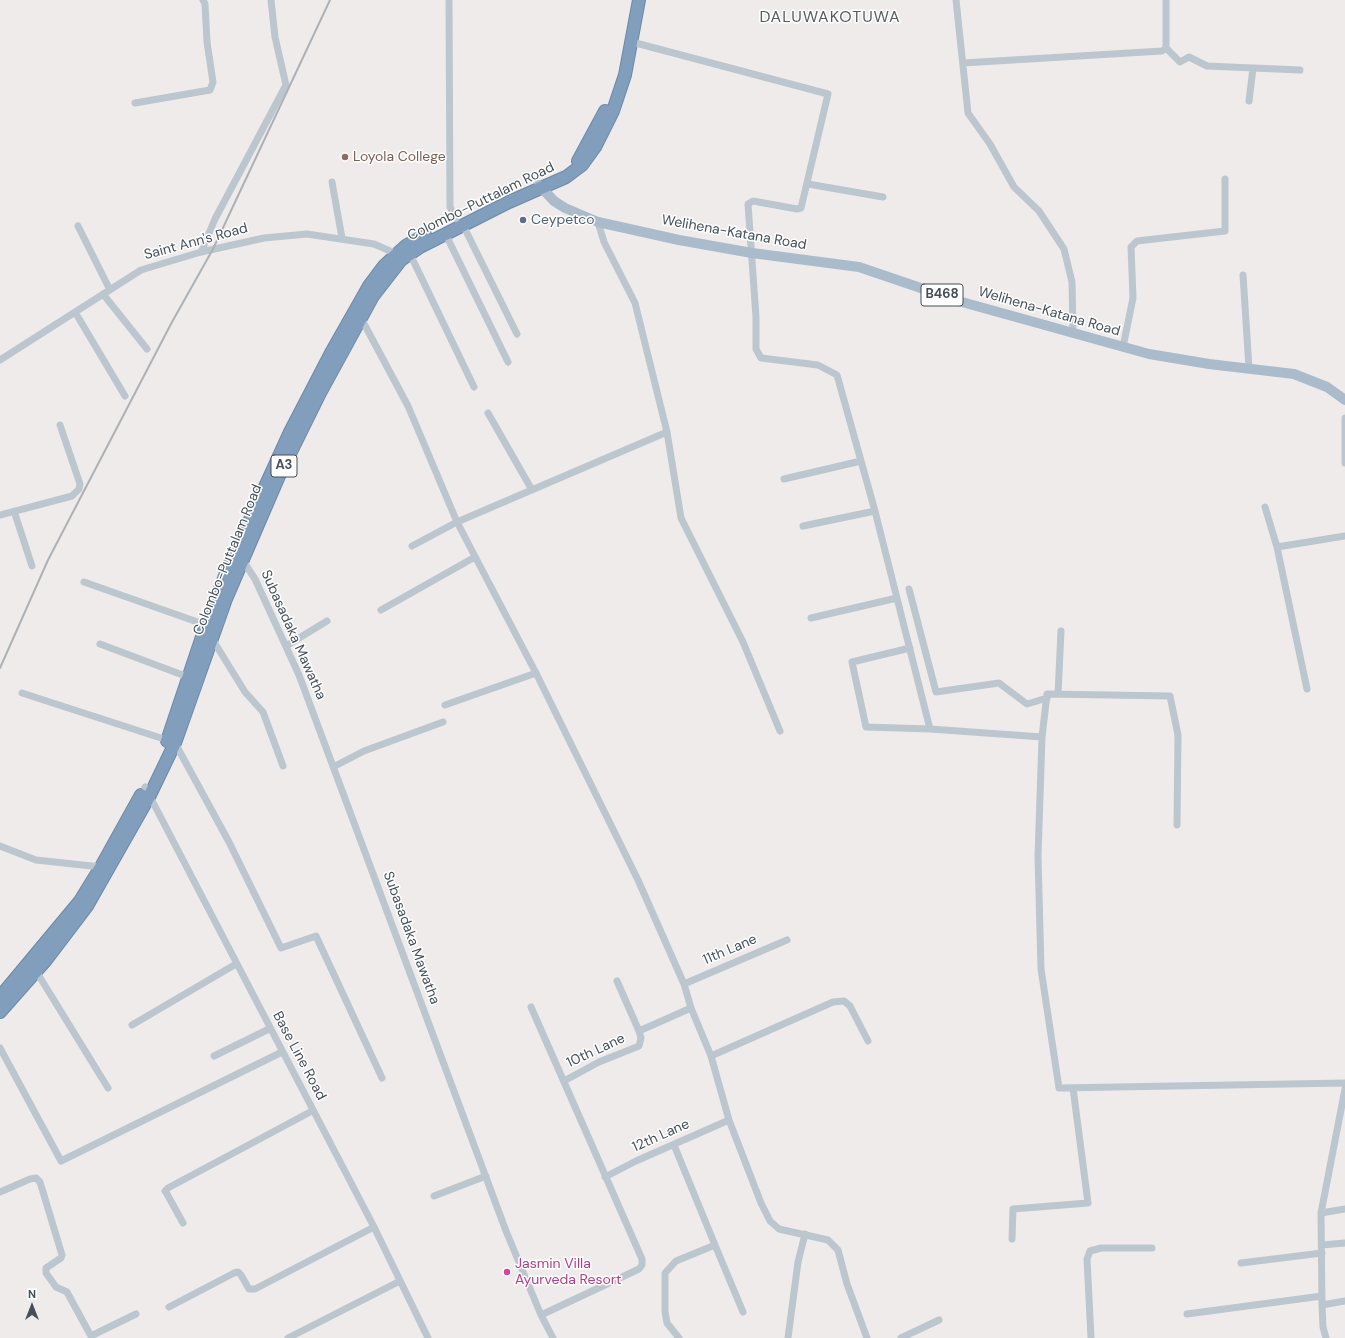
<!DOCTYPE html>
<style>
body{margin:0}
#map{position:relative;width:1345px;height:1338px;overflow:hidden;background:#efebeb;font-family:"DM Sans",sans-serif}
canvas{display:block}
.north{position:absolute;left:12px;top:1286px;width:40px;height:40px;-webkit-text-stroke:3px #fff;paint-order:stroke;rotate:0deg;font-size:11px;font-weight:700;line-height:16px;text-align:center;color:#444f59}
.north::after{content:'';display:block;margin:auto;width:14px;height:18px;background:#444f59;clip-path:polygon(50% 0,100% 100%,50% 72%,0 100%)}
</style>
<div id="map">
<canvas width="1345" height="1338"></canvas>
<div class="north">N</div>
</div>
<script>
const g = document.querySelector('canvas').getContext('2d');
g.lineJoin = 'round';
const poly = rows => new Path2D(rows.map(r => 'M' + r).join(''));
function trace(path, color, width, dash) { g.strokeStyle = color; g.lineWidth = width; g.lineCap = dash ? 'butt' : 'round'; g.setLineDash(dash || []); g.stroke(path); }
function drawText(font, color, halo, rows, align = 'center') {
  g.font = font + ' "DM Sans",sans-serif'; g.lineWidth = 3; g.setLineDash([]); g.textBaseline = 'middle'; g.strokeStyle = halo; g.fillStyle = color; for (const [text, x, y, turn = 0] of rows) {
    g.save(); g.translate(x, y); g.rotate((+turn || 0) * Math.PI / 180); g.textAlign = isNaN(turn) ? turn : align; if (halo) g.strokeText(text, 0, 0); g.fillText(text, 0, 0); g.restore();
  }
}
const highway = poly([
 [578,161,605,111],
 [167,741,206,625,228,568,290,432,331,353,369,286,384,266,397,254,407,245,425,235],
 [0,997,80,901,101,867,141,795],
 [0,1012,46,960,87,906,150,795,175,743,226,599,279,476,320,393,373,296,401,260,420,247,509,202,566,177,582,165,595,147,613,111,625,75,639,0]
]);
trace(highway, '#6c89a8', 14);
trace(poly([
 [449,0,450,207,456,219],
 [956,0,968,113,990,144,1014,187,1039,211,1064,249,1072,282,1073,332],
 [632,42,828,94,801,208,797,209,753,201,748,204,756,317,756,349,761,358,818,365,837,375,875,511,930,729,1042,737,1038,856,1041,969,1059,1088,1345,1083],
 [1166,48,1180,62,1189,57,1207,66,1300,70],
 [963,63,1162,51,1166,48,1166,0],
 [1249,101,1253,68],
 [135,103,210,90,213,82,207,42,205,4,203,0],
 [332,182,342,238],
 [808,184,883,197],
 [598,222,604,242,635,303,667,432,681,518,743,642,780,731],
 [463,225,517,334],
 [78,226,110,290],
 [445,233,508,362],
 [201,252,215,219,286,85,275,37,271,0],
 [410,254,474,387],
 [1243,275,1249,368],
 [103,294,147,349],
 [75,312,125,396],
 [361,318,408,406,457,522,536,673,638,880,684,984,691,1008,711,1056,729,1120,761,1203,770,1221,779,1229,828,1240,838,1250,847,1284,867,1338],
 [1123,347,1133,298,1131,247,1137,241,1225,231,1225,179],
 [0,360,141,270,201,252,264,238,307,234,374,244,397,254],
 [488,413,532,490],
 [1345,418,1345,463],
 [784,479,861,461],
 [1265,507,1277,547,1307,689],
 [14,511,32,566],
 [0,515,72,496,79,489,80,484,60,425],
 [803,526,875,511],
 [412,546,457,522,667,432],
 [1277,547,1345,536],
 [242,559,255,579,299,675,506,1231,541,1315,553,1338],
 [84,582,206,625],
 [909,589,936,692,999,683,1027,704,1047,698],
 [381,610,475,557],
 [811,618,897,598],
 [211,637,245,692,263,712,283,766],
 [100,644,188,677],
 [286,646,327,621],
 [910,648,852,662,866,727,930,729],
 [22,693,167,740],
 [1058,694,1061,631],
 [445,705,536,673],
 [1042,737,1047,694,1170,696,1178,735,1177,825],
 [175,743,229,842,281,948,316,936,382,1078],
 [333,767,364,751,443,722],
 [145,787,374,1227,428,1338],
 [0,846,36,860,101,867],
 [36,971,108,1088],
 [617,981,639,1031],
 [684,984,787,940],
 [531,1007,642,1259,642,1265,639,1269,541,1315],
 [132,1025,236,964],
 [0,1048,61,1161,282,1052],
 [214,1056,269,1029],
 [711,1056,833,1002,844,1001,850,1006,868,1041],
 [564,1081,599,1062,639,1046,641,1038,639,1031,691,1008],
 [674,1145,715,1245,676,1261,665,1273,665,1312,667,1323,679,1338],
 [605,1177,636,1161,729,1120],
 [0,1192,30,1179,36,1178,40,1182,62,1255,61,1258,46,1268,46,1273,56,1287,67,1292,92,1338],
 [434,1196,486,1176],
 [1321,1213,1345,1209],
 [183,1223,167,1194,165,1191,168,1188,312,1111],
 [1012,1239,1013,1209,1088,1203,1073,1088],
 [715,1245,743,1312],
 [1322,1245,1345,1243],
 [1241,1263,1322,1253],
 [1322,1305,1345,1301],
 [169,1307,234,1273,238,1272,241,1275,249,1289,255,1289,374,1227],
 [1187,1314,1322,1296],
 [91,1336,136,1314],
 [288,1338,400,1281],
 [788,1338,798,1262,805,1234],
 [901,1338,939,1320],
 [1091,1338,1087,1259,1090,1251,1101,1248,1152,1248],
 [1326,1338,1323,1327,1322,1305,1321,1213,1345,1089]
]), '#bcc6cf', 7);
trace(poly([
 [539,185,554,201,565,208,598,222,679,240,752,253,859,267,962,302,1149,354,1209,364,1294,374,1327,387,1345,400]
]), '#abc', 10);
trace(highway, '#819ebd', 12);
trace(poly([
 [0,668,48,560,172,322,213,249,330,0]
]), '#adb1b6', 2);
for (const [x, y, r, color] of [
 [345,157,4,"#8d6e63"],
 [523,220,4,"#5c6f8a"],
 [507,1272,4,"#d1479c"]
]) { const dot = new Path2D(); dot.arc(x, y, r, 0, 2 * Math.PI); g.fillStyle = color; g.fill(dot); trace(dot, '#fff', 1.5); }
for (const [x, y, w] of [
 [942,295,42],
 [284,466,26]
]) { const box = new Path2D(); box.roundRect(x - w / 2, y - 11, w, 22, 3); g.fillStyle = '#fff'; g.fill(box); trace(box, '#444f59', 1); }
drawText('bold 13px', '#444f59', null, [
 ["B468",942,295],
 ["A3",284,466]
]);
drawText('14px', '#785e54', '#fff', [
 ["Loyola College",353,157]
], 'left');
drawText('14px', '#444f59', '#fff', [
 ["Colombo-Puttalam Road",481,202,-26],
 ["Welihena-Katana Road",734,233,10],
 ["Saint Ann's Road",196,242,-15],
 ["Welihena-Katana Road",1049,312,16],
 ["Colombo-Puttalam Road",228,560,-68],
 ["Subasadaka Mawatha",293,635,66],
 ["Subasadaka Mawatha",411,938,70],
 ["11th Lane",730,950,-23],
 ["10th Lane",596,1051,-25],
 ["Base Line Road",299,1056,62],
 ["12th Lane",661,1136,-24]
]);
drawText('14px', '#4e5e75', '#fff', [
 ["Ceypetco",531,220]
], 'left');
drawText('14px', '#b23c85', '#fff', [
 ["Jasmin Villa",515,1264],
 ["Ayurveda Resort",515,1280]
], 'left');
g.letterSpacing = '1px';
drawText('16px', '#585c61', '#fff', [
 ["DALUWAKOTUWA",830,18]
]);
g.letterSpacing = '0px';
</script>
